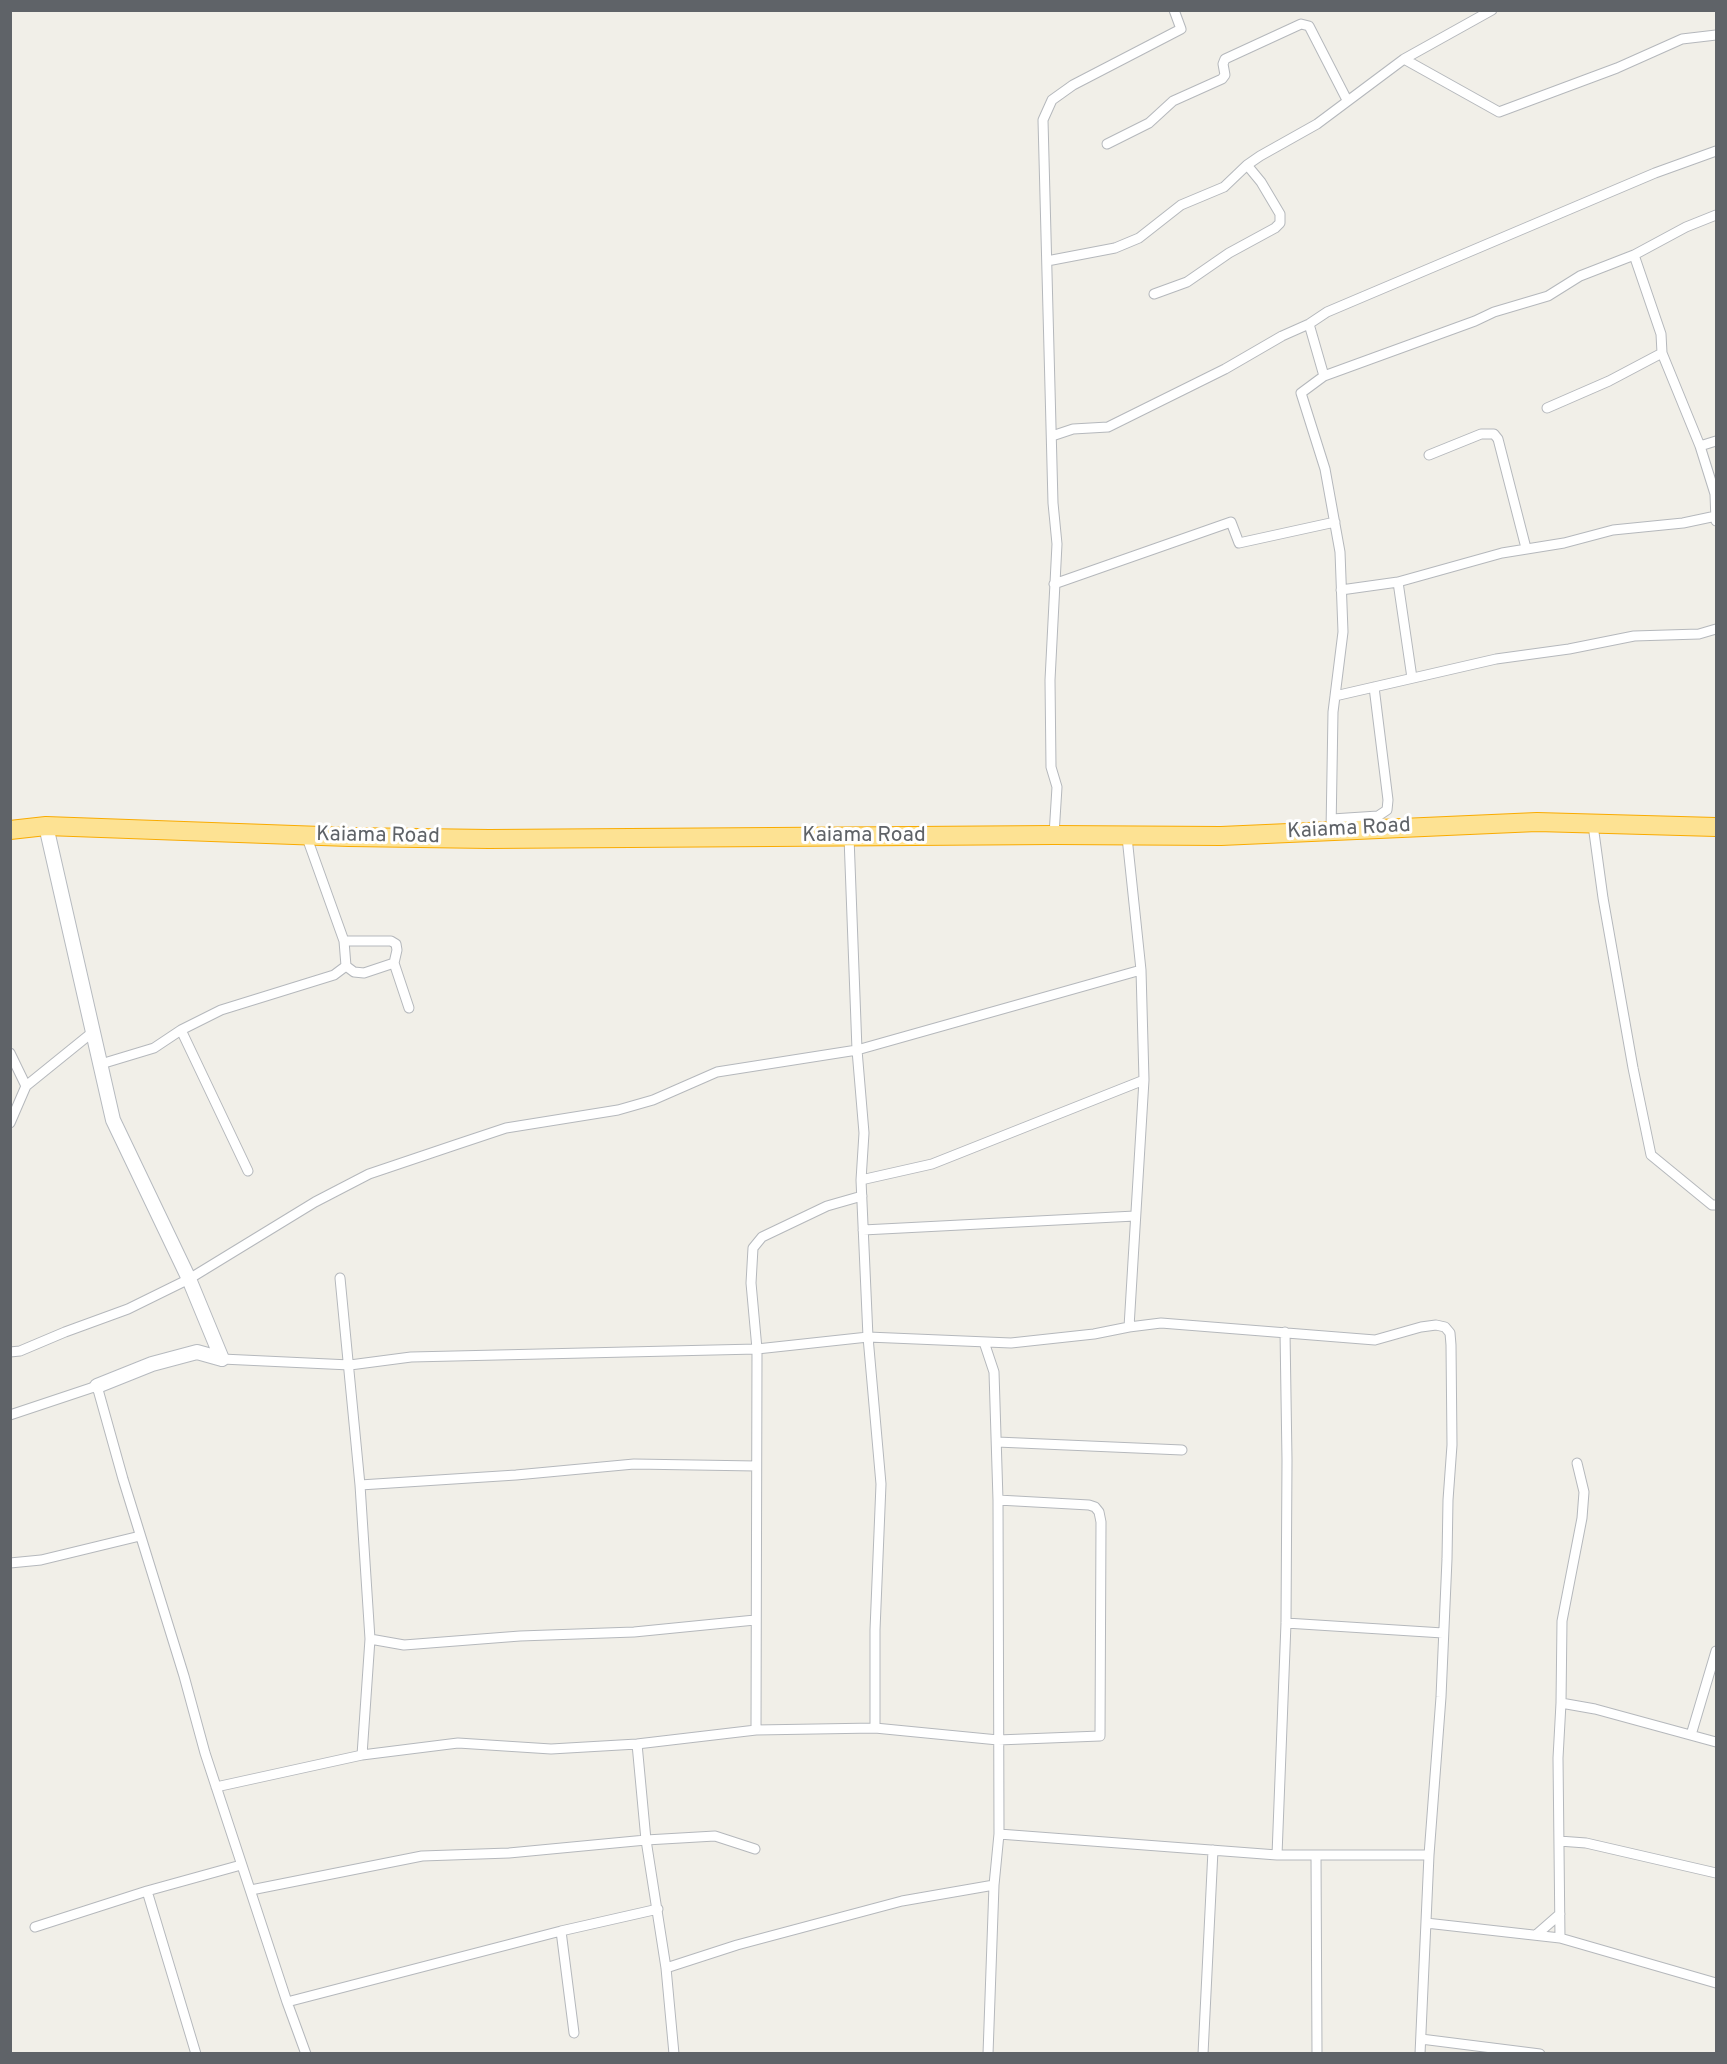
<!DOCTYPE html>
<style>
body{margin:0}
#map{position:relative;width:1727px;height:2064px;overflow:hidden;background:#f1efe8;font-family:Overpass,sans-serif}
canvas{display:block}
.frame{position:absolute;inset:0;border:12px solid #5f6368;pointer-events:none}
</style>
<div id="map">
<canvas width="1727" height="2064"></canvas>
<div class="frame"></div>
</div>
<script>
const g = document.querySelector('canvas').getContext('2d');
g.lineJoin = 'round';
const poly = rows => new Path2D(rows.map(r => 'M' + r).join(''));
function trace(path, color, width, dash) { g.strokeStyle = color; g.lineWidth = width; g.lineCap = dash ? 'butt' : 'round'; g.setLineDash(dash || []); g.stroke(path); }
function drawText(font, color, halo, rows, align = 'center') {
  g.font = font + ' Overpass,sans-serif'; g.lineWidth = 6; g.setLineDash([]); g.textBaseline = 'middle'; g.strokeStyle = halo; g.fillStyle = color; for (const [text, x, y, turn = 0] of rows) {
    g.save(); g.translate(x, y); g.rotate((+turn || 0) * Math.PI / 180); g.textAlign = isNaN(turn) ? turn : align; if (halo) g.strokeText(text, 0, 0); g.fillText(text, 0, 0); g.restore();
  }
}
const street = poly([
 [1404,59,1499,112,1617,68,1682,39,1716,35],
 [1107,144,1149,123,1173,101,1222,79,1225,75,1223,64,1225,59,1301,24,1309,26,1347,100],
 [1634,255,1661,334,1662,353,1700,446,1715,494,1716,521],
 [1047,261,1115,248,1139,238,1181,205,1224,187,1247,165,1260,156,1317,124,1404,59,1492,10],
 [1154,294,1187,282,1229,253,1275,228,1280,223,1280,214,1261,182,1247,165],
 [1309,324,1324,376,1475,321,1494,312,1548,296,1580,276,1634,255,1686,227,1716,215],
 [1324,376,1301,393,1325,469,1340,552,1343,632,1333,712,1331,831],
 [1547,408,1609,381,1662,353],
 [1052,436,1073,429,1108,427,1225,369,1282,336,1309,324,1327,312,1655,173,1716,151],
 [1700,446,1716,441],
 [1429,455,1481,434,1494,434,1498,439,1526,548],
 [1398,582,1412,678],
 [1054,584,1231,522,1239,543,1335,522],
 [1341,590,1398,582,1502,553,1564,543,1613,530,1683,523,1716,516],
 [1335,696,1496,659,1569,649,1634,636,1699,634,1716,629],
 [1332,819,1378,816,1387,810,1388,800,1374,687],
 [1593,825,1603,898,1633,1068,1651,1155,1712,1205,1716,1205],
 [1054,835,1057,787,1051,767,1050,680,1057,544,1053,503,1043,120,1052,100,1073,85,1181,29,1174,10],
 [849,837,857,1050,864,1133,861,1180,868,1337,881,1484,875,1630,875,1728],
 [1127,837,1141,970,1144,1080,1129,1327],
 [344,941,391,941,396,944,397,950,394,963,409,1008],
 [346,966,354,972,364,973,394,963],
 [181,1030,248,1171],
 [10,1053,26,1086,10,1123],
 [101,1064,154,1048,181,1030,221,1010,334,975,346,966,344,941,306,835],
 [26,1086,94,1031],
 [861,1180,932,1164,1144,1080],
 [863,1230,1135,1216],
 [340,1278,360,1485,370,1639,362,1755],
 [984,1342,994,1372,998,1500,999,1834,994,1885,988,2054],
 [10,1352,20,1351,65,1332,128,1309,189,1279,315,1202,369,1174,455,1145,506,1128,618,1110,653,1100,717,1072,857,1050,1141,970],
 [222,1359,350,1365,411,1357,757,1349,868,1337,1011,1343,1094,1334,1129,1327,1161,1323,1375,1340,1421,1327,1436,1325,1445,1327,1450,1333,1451,1345,1452,1445,1448,1500,1447,1559,1441,1697,1429,1855,1420,2054],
 [10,1415,97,1386,123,1479,184,1676,205,1753,287,2002,306,2054],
 [997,1442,1182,1450],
 [360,1485,516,1475,634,1464,756,1466],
 [10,1563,41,1560,140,1536],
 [1286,1623,1443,1633],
 [370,1639,404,1645,520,1636,634,1632,755,1620],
 [1561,1703,1562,1621,1582,1518,1584,1492,1577,1463],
 [756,1730,757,1349,751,1283,753,1248,762,1237,827,1206,862,1196],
 [1691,1735,1716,1651],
 [637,1744,646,1840,666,1968,674,2054],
 [216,1787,362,1755,458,1743,551,1749,637,1744,756,1730,875,1728,998,1740,1100,1736,1101,1522,1099,1512,1095,1507,1089,1505,998,1500],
 [999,1834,1277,1855,1429,1855],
 [1559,1841,1586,1843,1716,1873],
 [1277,1855,1286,1623,1287,1460,1285,1332],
 [1316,1855,1317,2054],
 [251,1890,422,1856,509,1853,646,1840,715,1836,755,1849],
 [147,1891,196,2054],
 [1426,1923,1560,1938,1716,1983],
 [35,1927,147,1891,241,1865],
 [561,1931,574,2033],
 [1536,1935,1560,1914],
 [1560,1938,1558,1758,1561,1703,1595,1709,1716,1742],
 [666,1968,737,1945,902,1901,994,1885],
 [287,2002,561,1931,658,1909],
 [1421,2039,1540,2054],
 [1203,2054,1213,1850]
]);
const secondary = poly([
 [46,826,113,1120,189,1279,222,1359],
 [97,1386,152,1364,197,1352,222,1359]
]);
const highway = poly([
 [10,830,46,826,349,837,489,839,1054,835,1221,836,1537,822,1716,827]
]);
trace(street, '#b5b8bc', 11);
trace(secondary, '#b6babf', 16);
trace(highway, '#f9ab00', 20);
trace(street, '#fff', 9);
trace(secondary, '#fff', 14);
trace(highway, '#fde293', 18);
drawText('21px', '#5f6368', '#fff', [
 ["Kaiama Road",1349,830,-3],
 ["Kaiama Road",378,837,1],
 ["Kaiama Road",864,837]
]);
</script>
